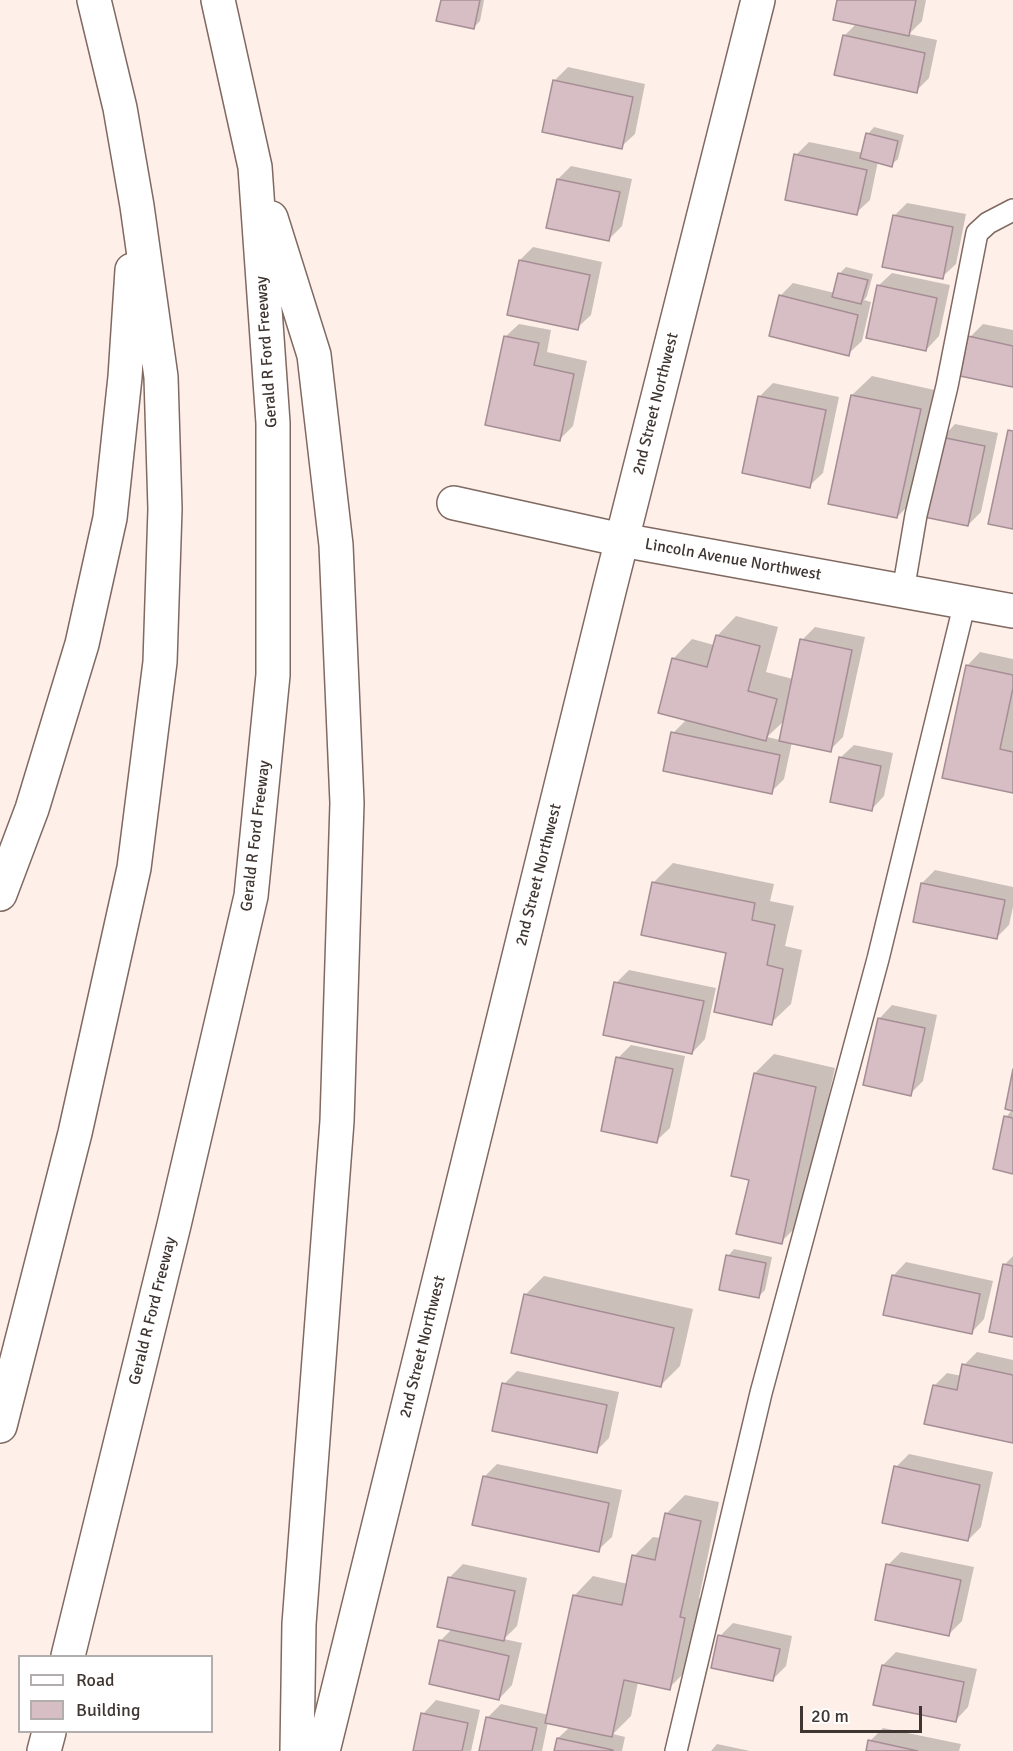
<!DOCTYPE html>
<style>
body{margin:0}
#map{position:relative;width:1013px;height:1751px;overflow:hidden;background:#feefe9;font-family:Signika,sans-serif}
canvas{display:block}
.legend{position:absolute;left:18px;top:1655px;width:195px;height:78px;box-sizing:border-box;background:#fff;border:2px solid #b2aead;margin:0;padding:8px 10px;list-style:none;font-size:18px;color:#3f3531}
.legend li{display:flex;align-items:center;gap:12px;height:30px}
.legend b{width:30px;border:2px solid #b2aead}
.scale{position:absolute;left:800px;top:1706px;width:122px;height:27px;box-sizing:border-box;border:3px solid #3f3531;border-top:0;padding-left:8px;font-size:18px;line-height:21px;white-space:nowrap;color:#3f3531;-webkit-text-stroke:4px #fff;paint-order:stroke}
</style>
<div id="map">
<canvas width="1013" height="1751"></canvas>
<ul class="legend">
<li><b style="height:8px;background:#fff"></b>Road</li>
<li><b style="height:16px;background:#d7bdc4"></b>Building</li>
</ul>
<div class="scale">20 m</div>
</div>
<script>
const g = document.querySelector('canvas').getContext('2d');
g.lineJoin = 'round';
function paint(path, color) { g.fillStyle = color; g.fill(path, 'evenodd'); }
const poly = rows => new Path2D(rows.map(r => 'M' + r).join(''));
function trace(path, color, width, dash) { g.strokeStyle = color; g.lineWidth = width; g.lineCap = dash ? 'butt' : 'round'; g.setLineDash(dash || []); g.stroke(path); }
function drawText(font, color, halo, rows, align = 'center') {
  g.font = font + ' Signika,sans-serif'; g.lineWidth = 4.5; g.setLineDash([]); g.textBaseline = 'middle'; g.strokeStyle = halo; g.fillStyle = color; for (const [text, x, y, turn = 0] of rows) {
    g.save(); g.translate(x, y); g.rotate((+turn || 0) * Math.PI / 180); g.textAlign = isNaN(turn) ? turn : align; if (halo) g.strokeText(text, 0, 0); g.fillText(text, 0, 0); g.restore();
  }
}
paint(poly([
 [442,0,484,0,480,21,473,28],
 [838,0,926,0,922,21,909,34,937,40,929,78,916,91,844,36,857,23],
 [568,67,645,84,635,134,621,147,554,81],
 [874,127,904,135,898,159,891,165,878,161,870,200,856,213,796,155,809,142,863,153,868,134],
 [571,166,632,179,622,226,609,239,558,179],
 [907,203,966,214,956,264,942,277,894,216],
 [533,247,602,262,591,315,577,328,520,260],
 [846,267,873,274,867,296,864,300,871,302,862,341,848,354,780,296,793,283,835,293,840,273],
 [892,273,950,285,939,336,926,350,878,286],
 [519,324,551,330,547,352,587,361,573,426,559,440,505,337],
 [983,324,1013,330,1013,386,970,337],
 [872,376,939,391,916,498,897,517,852,395],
 [773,383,839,397,823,473,809,486,760,396],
 [955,424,998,433,981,512,968,525,942,438],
 [736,616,778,627,766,672,793,679,802,640,815,627,865,637,843,737,830,750,792,742,784,779,771,792,673,733,687,719,673,659,692,639,714,645,717,636],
 [785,720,780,740,767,737],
 [980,652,1013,659,1013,791,967,666],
 [854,745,893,753,884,796,871,810,840,758],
 [673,863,774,884,770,901,794,906,785,946,802,950,791,1004,771,1023,728,952,653,883],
 [935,870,1013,887,1013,907,1009,925,996,938,922,883],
 [629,970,716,988,705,1039,692,1053,616,983],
 [892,1005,937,1015,923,1081,910,1094,879,1019],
 [631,1045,685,1056,670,1128,656,1141,618,1058],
 [774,1054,835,1068,800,1223,781,1242,750,1179,755,1073],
 [1013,1109,1013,1172,1006,1117],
 [734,1249,772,1257,765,1290,759,1296,728,1256],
 [1013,1256,1013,1336,1004,1265],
 [906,1262,993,1281,984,1319,971,1333,893,1276],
 [544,1276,693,1309,680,1366,661,1385,525,1295],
 [977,1352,1013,1360,1013,1441,934,1386,947,1373,962,1376,964,1365],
 [517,1371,619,1392,609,1438,596,1451,504,1384],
 [909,1454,993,1472,981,1527,968,1540,896,1467],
 [497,1464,622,1490,612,1537,598,1550,484,1477],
 [685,1495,719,1502,699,1598,703,1599,688,1669,669,1688,638,1682,631,1716,613,1734,625,1737,622,1751,555,1751,558,1738,570,1727,548,1722,542,1751,480,1751,488,1717,501,1704,549,1715,574,1596,593,1576,628,1584,634,1556,653,1537,661,1538,666,1514],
 [901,1552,974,1567,962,1621,949,1634,888,1565],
 [463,1564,527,1578,517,1626,504,1639,522,1643,512,1685,499,1699,440,1641,452,1629,439,1626,450,1577],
 [733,1623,792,1636,786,1666,773,1679,720,1636],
 [896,1652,977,1669,968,1707,955,1721,883,1665],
 [436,1700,480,1710,471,1751,415,1751,423,1714],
 [883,1728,961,1744,959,1751,867,1751,870,1741],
 [717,1744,750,1751,711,1751]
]), '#0003');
const building = poly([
 [441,0,480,0,474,29,436,21,441,0],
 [837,0,916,0,909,36,833,20,837,0],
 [843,35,925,53,917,93,834,75,843,35],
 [553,80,633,97,622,149,542,132,553,80],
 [866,133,898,141,892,167,860,158,866,133],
 [794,154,867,170,857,215,785,200,794,154],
 [557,179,620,192,609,241,546,228,557,179],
 [893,215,953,227,943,279,882,267,893,215],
 [519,260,590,275,578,330,507,315,519,260],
 [838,273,868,280,861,304,832,297,838,273],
 [877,285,937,298,926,351,866,338,877,285],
 [779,295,858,315,849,356,769,336,779,295],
 [504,336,539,343,534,365,574,374,560,441,485,425,504,336],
 [968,336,1013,346,1013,387,960,376,968,336],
 [851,395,921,409,897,518,828,504,851,395],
 [758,396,826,410,810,488,742,473,758,396],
 [1008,430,1013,431,1013,529,988,524,1008,430],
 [941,437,985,446,968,526,924,517,941,437],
 [716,635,760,646,748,691,777,699,766,741,658,713,672,658,707,667,716,635],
 [800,639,852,650,831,752,779,741,800,639],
 [966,665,1013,675,1013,688,1000,749,1013,752,1013,793,942,778,966,665],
 [671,732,780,755,772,794,663,771,671,732],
 [839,757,881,766,872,811,830,802,839,757],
 [652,882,755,903,752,920,775,925,767,965,783,969,772,1025,714,1012,726,953,641,935,652,882],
 [921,883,1005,900,997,939,913,922,921,883],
 [614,982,704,1001,692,1054,603,1035,614,982],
 [878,1018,925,1028,911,1096,863,1085,878,1018],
 [616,1057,673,1069,657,1143,601,1131,616,1057],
 [1013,1069,1013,1111,1005,1109,1013,1069],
 [754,1073,816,1087,782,1244,736,1234,749,1180,731,1176,754,1073],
 [1004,1116,1013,1118,1013,1174,993,1169,1004,1116],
 [726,1255,766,1263,759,1298,719,1290,726,1255],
 [1003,1264,1013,1266,1013,1337,989,1332,1003,1264],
 [892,1275,980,1294,972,1334,883,1315,892,1275],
 [524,1294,674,1328,661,1387,511,1353,524,1294],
 [962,1364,1013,1375,1013,1443,924,1424,933,1385,957,1390,962,1364],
 [502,1383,607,1405,597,1453,492,1431,502,1383],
 [894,1466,980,1485,968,1541,882,1523,894,1466],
 [483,1476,609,1503,599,1552,472,1525,483,1476],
 [665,1513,701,1521,680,1617,685,1618,670,1690,624,1680,612,1737,545,1723,573,1595,622,1605,632,1555,655,1560,665,1513],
 [886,1564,961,1580,949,1636,875,1620,886,1564],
 [448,1577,515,1591,504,1641,437,1627,448,1577],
 [718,1635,780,1649,773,1681,711,1668,718,1635],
 [439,1640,509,1656,499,1700,429,1684,439,1640],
 [882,1665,964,1682,956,1722,873,1705,882,1665],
 [421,1713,468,1723,462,1751,413,1751,421,1713],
 [486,1717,537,1728,532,1751,479,1751,486,1717],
 [557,1738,613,1750,613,1751,554,1751,557,1738],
 [868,1740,918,1751,866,1751,868,1740]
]);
paint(building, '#d7bdc4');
trace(building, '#a68e95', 1.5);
const service = poly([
 [903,591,916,515,947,386,977,233,988,223,1013,210],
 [676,1751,761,1393,878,959,965,602]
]);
const minor = poly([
 [454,503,622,540,1013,611]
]);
const tertiary = poly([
 [323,1751,609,591,758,0]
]);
const motorway = poly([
 [271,218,314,355,336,545,347,803,337,1121,299,1624,297,1751],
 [0,894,32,809,82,644,110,518,125,377,132,270],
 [0,1426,75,1133,134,868,160,662,165,509,161,377,137,206,120,108,94,0],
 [68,1656,174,1225,251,896,273,675,273,423,255,167,218,0],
 [44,1751,49,1732]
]);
trace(service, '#7f6961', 24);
trace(minor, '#7f6961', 36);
trace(tertiary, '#7f6961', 36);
trace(motorway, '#7f6961', 36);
trace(service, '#fff', 21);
trace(minor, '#fff', 33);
trace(tertiary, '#fff', 33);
trace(motorway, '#fff', 33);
drawText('16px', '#3f3531', '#fff', [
 ["Gerald R Ford Freeway",267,352,-94],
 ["2nd Street Northwest",656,404,-76],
 ["Lincoln Avenue Northwest",733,560,10],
 ["Gerald R Ford Freeway",256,836,-83],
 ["2nd Street Northwest",539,875,-76],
 ["Gerald R Ford Freeway",153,1311,-76],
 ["2nd Street Northwest",423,1347,-76]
]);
</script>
